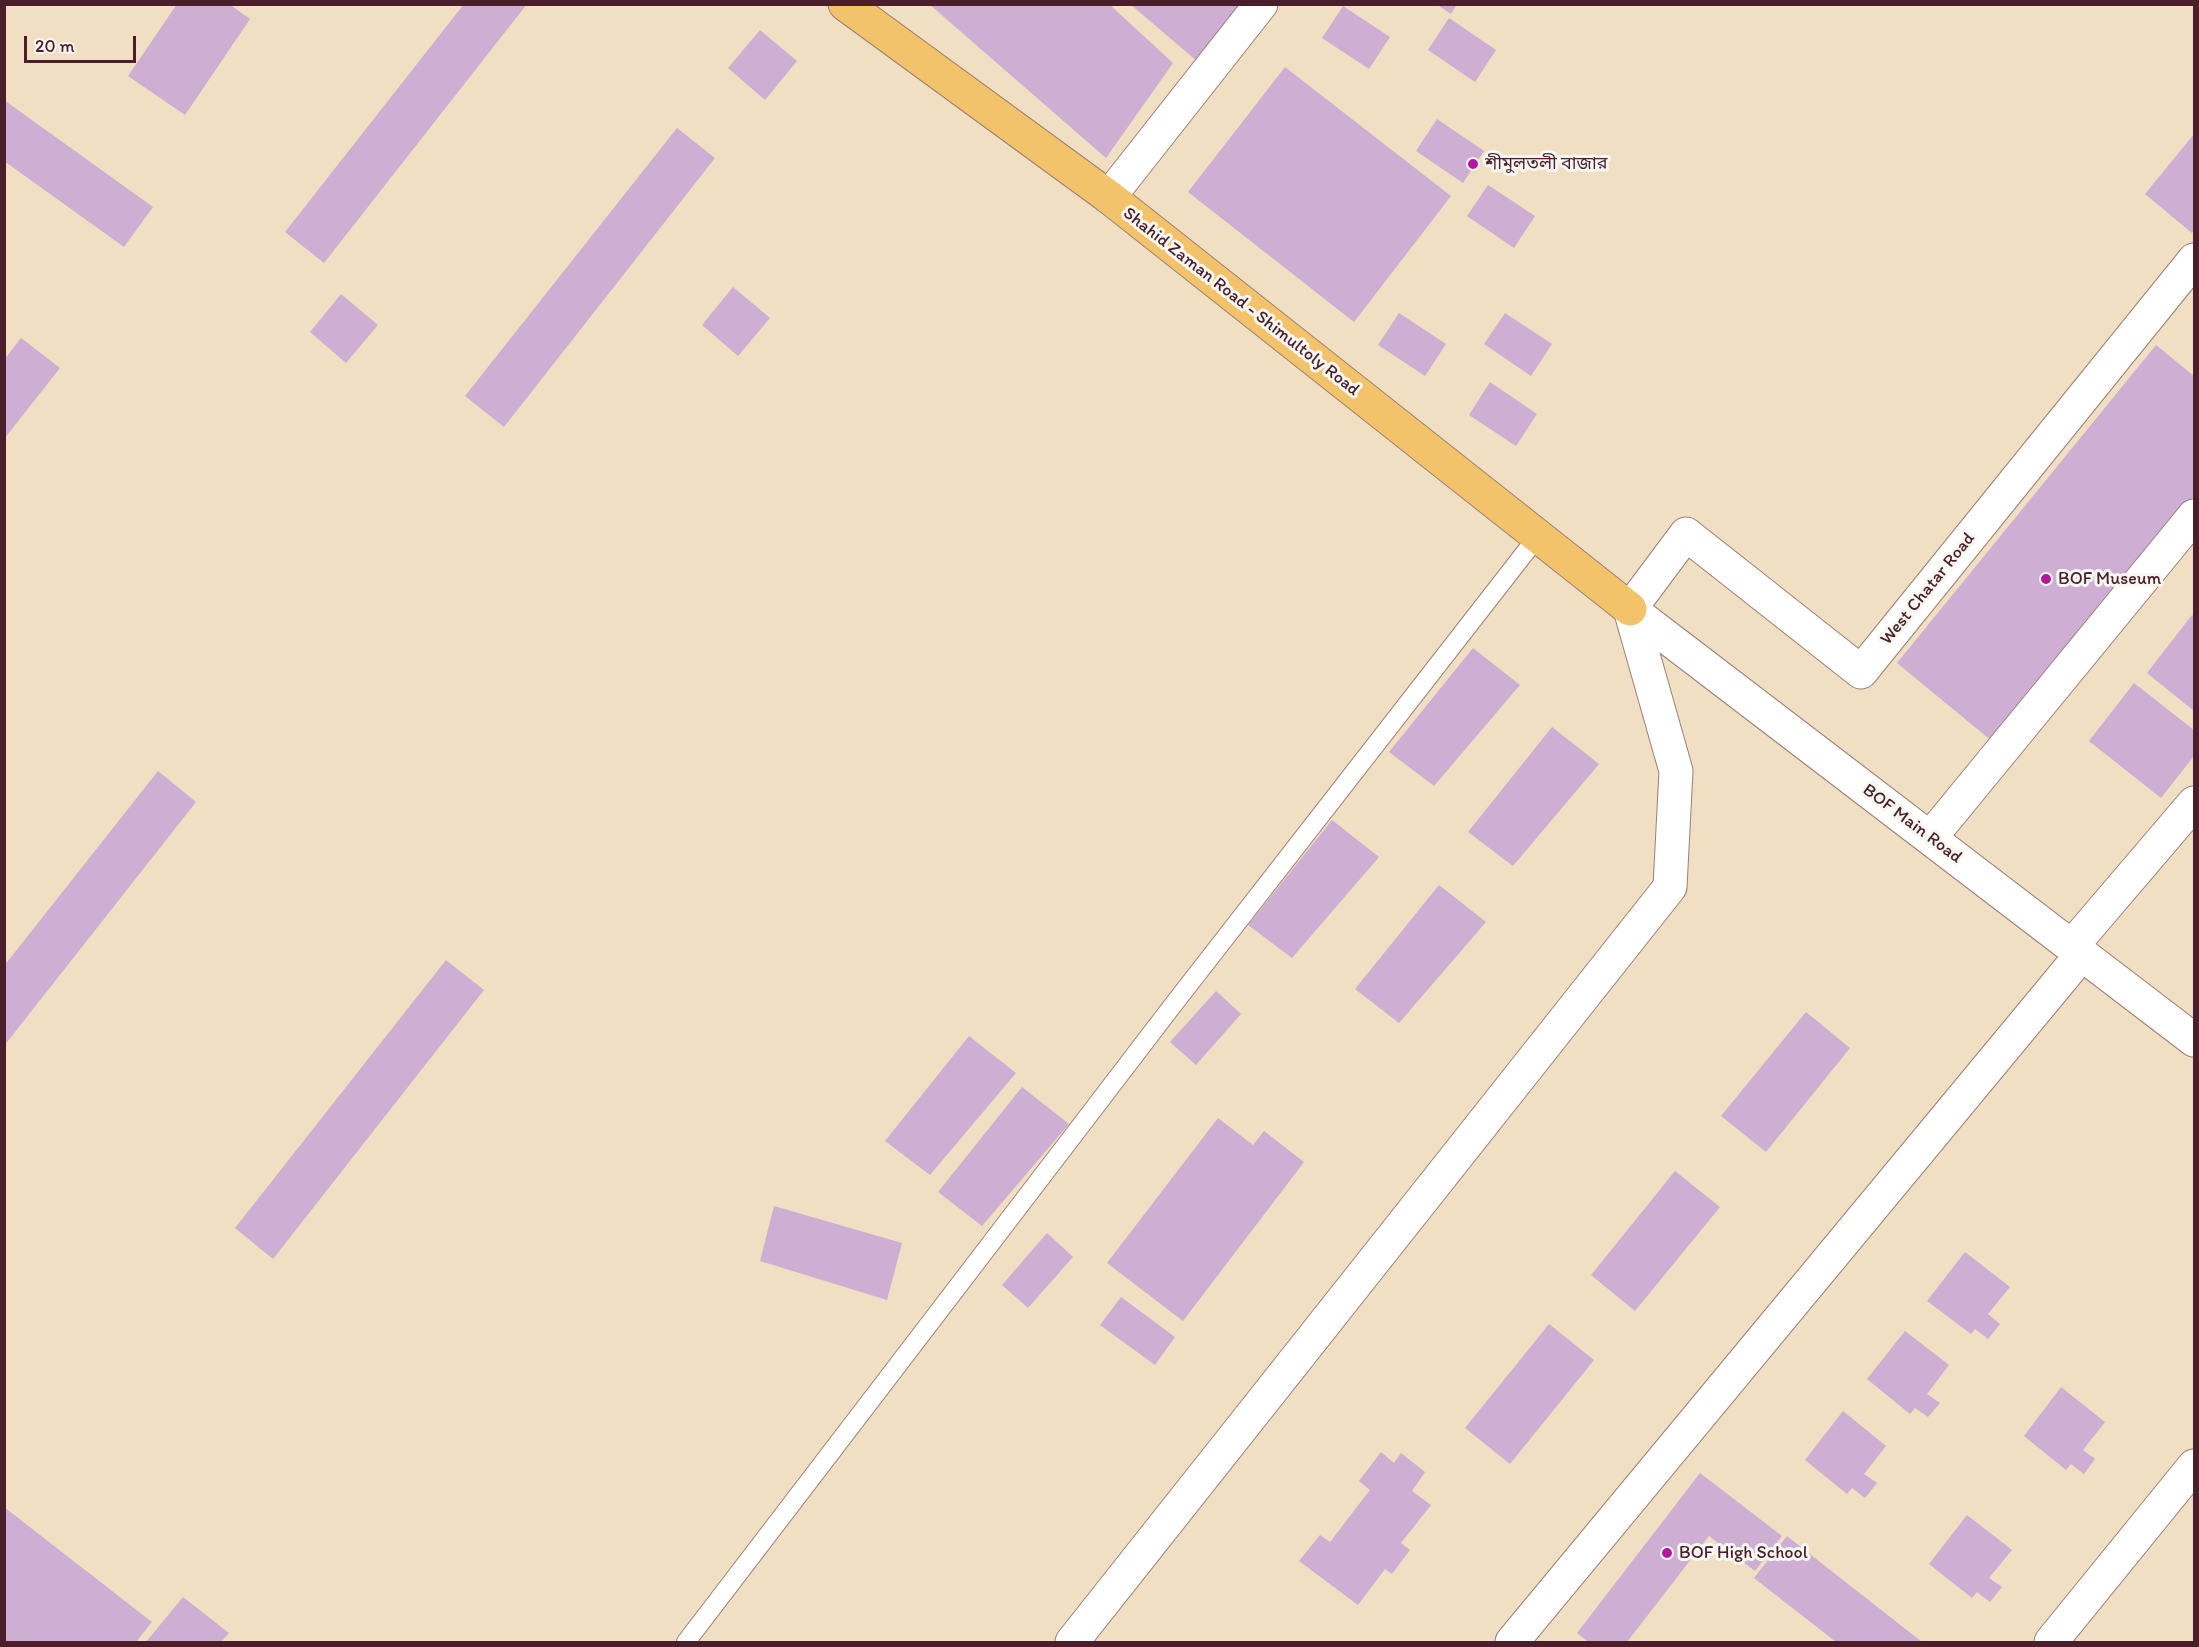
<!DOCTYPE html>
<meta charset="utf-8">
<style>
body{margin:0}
#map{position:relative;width:2199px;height:1647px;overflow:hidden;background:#f0dfc2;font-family:Itim,sans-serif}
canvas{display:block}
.frame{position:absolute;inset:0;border:6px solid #4a1f2b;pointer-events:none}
.scale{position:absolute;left:24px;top:36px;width:112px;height:27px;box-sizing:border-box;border:3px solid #4a1f2b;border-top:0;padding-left:8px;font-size:18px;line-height:21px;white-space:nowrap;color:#4a1f2b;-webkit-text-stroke:4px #f6f6f2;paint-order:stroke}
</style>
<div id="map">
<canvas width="2199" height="1647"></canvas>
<div class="frame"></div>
<div class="scale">20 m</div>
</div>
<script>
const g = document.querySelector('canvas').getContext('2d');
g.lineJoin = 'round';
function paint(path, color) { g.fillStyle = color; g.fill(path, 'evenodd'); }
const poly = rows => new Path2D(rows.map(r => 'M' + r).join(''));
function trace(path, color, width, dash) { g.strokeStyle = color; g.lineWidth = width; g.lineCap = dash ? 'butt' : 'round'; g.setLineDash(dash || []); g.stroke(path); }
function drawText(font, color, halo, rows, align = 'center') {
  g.font = font + ' Itim,"Noto Sans Bengali",sans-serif'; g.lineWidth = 6; g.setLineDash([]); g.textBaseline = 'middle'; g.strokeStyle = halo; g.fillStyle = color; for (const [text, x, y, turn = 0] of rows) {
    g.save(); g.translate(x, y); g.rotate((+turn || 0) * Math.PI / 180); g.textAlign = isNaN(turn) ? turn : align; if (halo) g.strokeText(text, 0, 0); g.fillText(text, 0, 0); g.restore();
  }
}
paint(poly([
 [177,4,229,4,250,19,185,115,128,76],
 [464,4,527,4,324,263,285,232],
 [929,4,1109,4,1173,63,1106,158],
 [1130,4,1241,4,1198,62],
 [1436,4,1457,4,1451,14],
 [1343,6,1390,37,1369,69,1322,38],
 [1449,18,1496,50,1475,82,1428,50],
 [760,30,797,61,765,100,728,68],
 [1285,67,1451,196,1354,322,1188,192],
 [4,100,153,207,124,247,4,161],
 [1437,119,1484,151,1463,183,1416,151],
 [677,128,715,158,504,427,465,396],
 [2194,134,2194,230,2192,233,2145,194],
 [1488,185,1535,216,1514,248,1467,216],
 [733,287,770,318,738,356,702,325],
 [341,294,378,325,346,363,310,332],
 [1399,313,1446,344,1425,376,1378,345],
 [1505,313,1552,344,1531,376,1484,344],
 [21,338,60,368,4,439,4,360],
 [2156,345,2194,376,2194,496,1993,742,1897,663],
 [1490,382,1537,414,1516,446,1469,415],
 [2192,615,2194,617,2194,711,2147,673],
 [1473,648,1520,685,1434,786,1389,752],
 [2134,683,2194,730,2194,756,2161,798,2089,741],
 [1552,727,1599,764,1513,866,1468,832],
 [158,771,196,802,4,1046,4,966],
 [1332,820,1379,857,1292,958,1248,925],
 [1439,885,1486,922,1399,1023,1355,989],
 [446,960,484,990,273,1259,235,1228],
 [1216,991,1241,1014,1196,1065,1170,1042],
 [1806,1012,1850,1048,1766,1152,1721,1116],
 [969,1036,1016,1073,930,1175,885,1141],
 [1022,1087,1069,1124,982,1226,938,1192],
 [1218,1118,1253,1145,1264,1131,1304,1162,1183,1321,1107,1263],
 [1675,1171,1720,1207,1635,1311,1591,1275],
 [774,1206,902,1243,887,1300,760,1261],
 [1047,1233,1073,1257,1028,1308,1002,1285],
 [1965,1252,2010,1287,1988,1314,2000,1324,1988,1339,1975,1329,1971,1334,1927,1301],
 [1121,1297,1175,1337,1155,1365,1100,1325],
 [1549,1324,1594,1360,1510,1464,1465,1428],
 [1905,1331,1949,1365,1927,1394,1940,1403,1928,1417,1915,1408,1910,1414,1867,1379],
 [2061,1387,2105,1422,2083,1450,2095,1459,2084,1474,2071,1464,2066,1470,2024,1436],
 [1843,1411,1886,1446,1864,1474,1877,1483,1865,1498,1852,1488,1847,1494,1805,1460],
 [1381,1452,1394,1463,1401,1453,1425,1472,1412,1491,1431,1505,1401,1543,1410,1550,1392,1574,1385,1569,1358,1605,1299,1561,1320,1535,1330,1542,1370,1490,1359,1481],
 [1700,1473,1782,1536,1755,1571,1709,1536,1627,1642,1588,1642,1577,1633],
 [4,1507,152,1622,136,1642,4,1642],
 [1967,1515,2012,1550,1989,1578,2002,1587,1990,1602,1977,1592,1972,1598,1929,1564],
 [1787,1536,1922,1642,1836,1642,1754,1578],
 [183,1597,229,1633,221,1642,146,1642]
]), '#ceaed2');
const service = poly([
 [686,1642,1173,1005,1538,536]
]);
const minor = poly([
 [1109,197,1261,4],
 [1630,609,1686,534,1861,672,2194,260],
 [1630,609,2194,1040],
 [1930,838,2194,516],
 [2072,946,2194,803],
 [1072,1642,1670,887,1676,771,1630,609],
 [1512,1642,2082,954],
 [2051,1642,2194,1466]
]);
const primary = poly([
 [845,4,1109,197,1630,609]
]);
trace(service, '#9d7f76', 20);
trace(minor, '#9d7f76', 35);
trace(primary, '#9d7f76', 35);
trace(service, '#fff', 18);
trace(minor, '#fff', 33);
trace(primary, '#f2c36a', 33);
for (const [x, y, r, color] of [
 [1473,164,6,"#b5179e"],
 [2046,579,6,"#b5179e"],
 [1667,1553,6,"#b5179e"]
]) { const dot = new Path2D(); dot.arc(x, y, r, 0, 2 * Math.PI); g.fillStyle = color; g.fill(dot); trace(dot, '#f6f6f2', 2); }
drawText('18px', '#4a1f2b', '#f6f6f2', [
 ["শীমুলতলী বাজার",1485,164],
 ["BOF Museum",2058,579],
 ["BOF High School",1679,1553]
], 'left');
drawText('18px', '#4a1f2b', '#f6f6f2', [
 ["Shahid Zaman Road - Shimultoly Road",1241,302,38],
 ["West Chatar Road",1928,589,-51],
 ["BOF Main Road",1912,824,37]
]);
</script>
